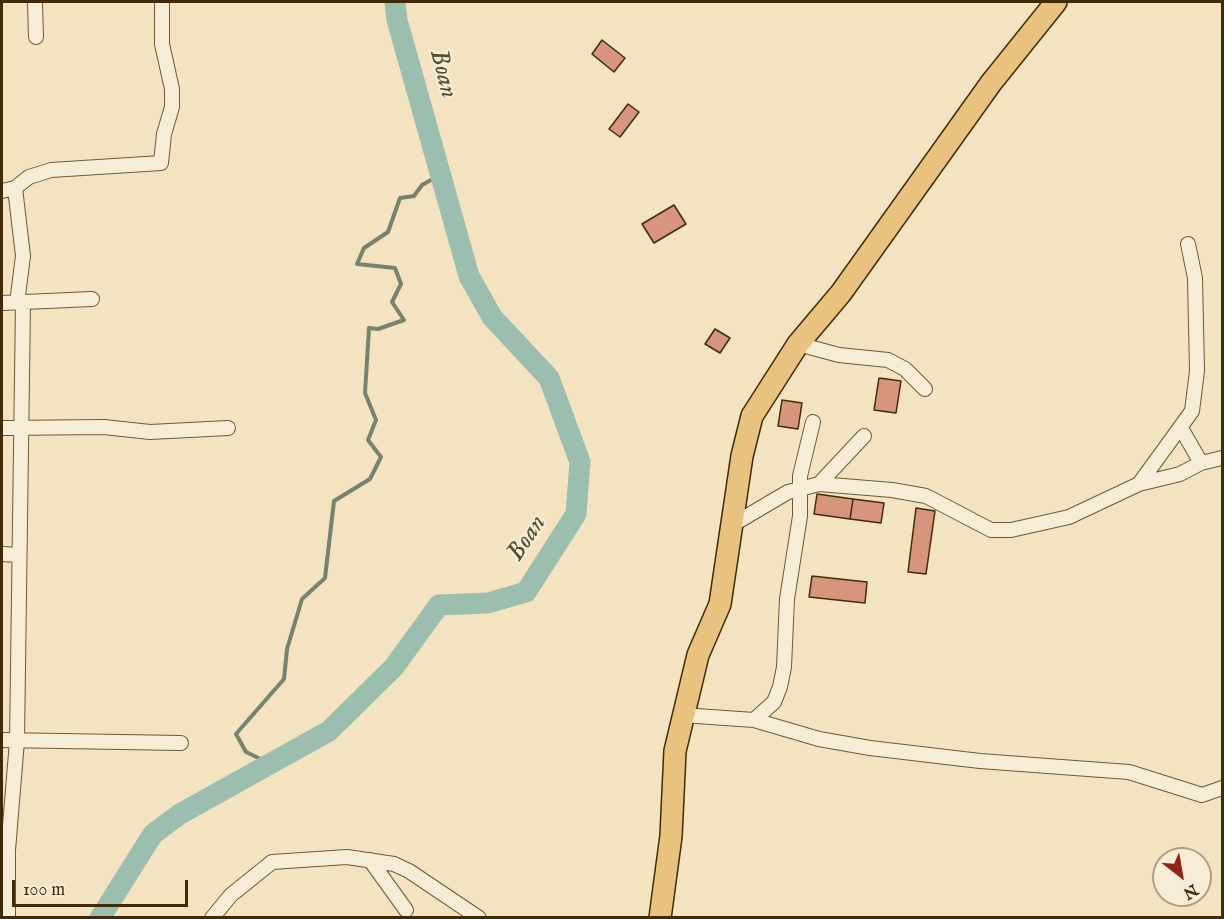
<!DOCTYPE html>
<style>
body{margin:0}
#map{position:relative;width:1224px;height:919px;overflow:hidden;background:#f3e3c0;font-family:"IM FELL English",serif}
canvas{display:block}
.frame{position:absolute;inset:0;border:3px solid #402a07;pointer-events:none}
.north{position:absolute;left:1152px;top:847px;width:60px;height:60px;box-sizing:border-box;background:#f7edd6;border:2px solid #ae9f83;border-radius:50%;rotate:149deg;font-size:16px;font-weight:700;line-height:24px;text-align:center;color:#402a07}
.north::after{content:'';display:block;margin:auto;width:21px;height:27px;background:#8f2418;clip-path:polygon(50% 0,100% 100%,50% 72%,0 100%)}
.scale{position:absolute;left:12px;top:880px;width:176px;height:27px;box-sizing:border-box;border:3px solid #402a07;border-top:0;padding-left:8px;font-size:18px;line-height:21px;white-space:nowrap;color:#402a07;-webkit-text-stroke:4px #f7edd6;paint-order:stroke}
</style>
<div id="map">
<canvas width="1224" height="919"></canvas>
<div class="frame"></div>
<div class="north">N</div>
<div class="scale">100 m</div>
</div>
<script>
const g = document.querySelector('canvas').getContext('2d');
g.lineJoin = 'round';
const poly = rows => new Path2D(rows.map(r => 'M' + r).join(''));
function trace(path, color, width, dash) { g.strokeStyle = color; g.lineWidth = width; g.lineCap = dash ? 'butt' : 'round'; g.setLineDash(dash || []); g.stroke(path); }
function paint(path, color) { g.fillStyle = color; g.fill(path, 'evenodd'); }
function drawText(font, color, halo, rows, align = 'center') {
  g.font = font + ' "IM FELL English",serif'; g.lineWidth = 4.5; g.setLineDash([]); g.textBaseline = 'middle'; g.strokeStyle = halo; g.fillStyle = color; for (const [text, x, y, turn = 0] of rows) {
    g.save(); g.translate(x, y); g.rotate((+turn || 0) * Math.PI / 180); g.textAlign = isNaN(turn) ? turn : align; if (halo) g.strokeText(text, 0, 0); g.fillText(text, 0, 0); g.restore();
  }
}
trace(poly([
 [271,764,246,752,236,734,284,679,287,649,302,599,325,578,334,501,370,479,381,457,368,440,376,420,365,393,369,328,378,329,404,320,392,302,401,284,395,268,357,264,364,248,388,232,400,198,414,196,422,185,440,175]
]), '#77836c', 4);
trace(poly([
 [100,918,153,834,180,814,329,731,394,667,439,605,488,603,526,592,576,514,580,462,549,378,492,317,469,276,397,20,395,2]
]), '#9cbeaf', 21);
const building = poly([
 [602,40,625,58,614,72,592,54,602,40],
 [628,104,639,112,620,137,609,129,628,104],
 [674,205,686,224,654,243,642,224,674,205],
 [715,329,730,338,720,353,705,344,715,329],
 [879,378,901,381,896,413,874,410,879,378],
 [782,400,802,403,798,429,778,426,782,400],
 [817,494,853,499,850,519,814,514,817,494],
 [853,499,884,503,881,523,850,519,853,499],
 [916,508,935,511,926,574,908,572,916,508],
 [812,576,867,582,865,603,809,597,812,576]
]);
paint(building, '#d7957e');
trace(building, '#402a07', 1.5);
const minor = poly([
 [35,2,36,37],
 [15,188,23,256,17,303],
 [2,191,15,188,29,177,51,170,161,163,164,134,172,107,172,89,162,44,162,2],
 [2,303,92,299],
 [798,344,839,355,888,360,905,369,925,389],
 [2,428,104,427,150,432,228,428],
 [1181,428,1201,463],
 [819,484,892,490,926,496,991,530,1011,530,1069,517,1139,484,1180,474,1201,463,1222,458],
 [1139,484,1192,411,1197,371,1195,278,1188,244],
 [732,525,788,492,819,484,864,436],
 [2,554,19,555],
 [682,715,754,720,819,739,870,748,980,761,1129,772,1202,795,1222,788],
 [754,720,774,702,780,687,784,667,787,599,800,516,800,476,813,422],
 [2,740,181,743],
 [370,860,406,910],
 [8,918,8,850,17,741,23,303],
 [212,918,231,895,272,862,347,857,394,864,409,871,479,918]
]);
const primary = poly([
 [660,918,671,836,675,751,698,655,720,604,742,456,752,416,798,344,841,293,991,83,1056,2]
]);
trace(minor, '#6d5835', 16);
trace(primary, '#402a07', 24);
trace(minor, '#f7edd6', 14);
trace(primary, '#eac280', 21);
drawText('italic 26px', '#574f31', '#f7edd6', [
 ["Boan",442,74,75],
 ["Boan",528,539,-57]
]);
</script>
